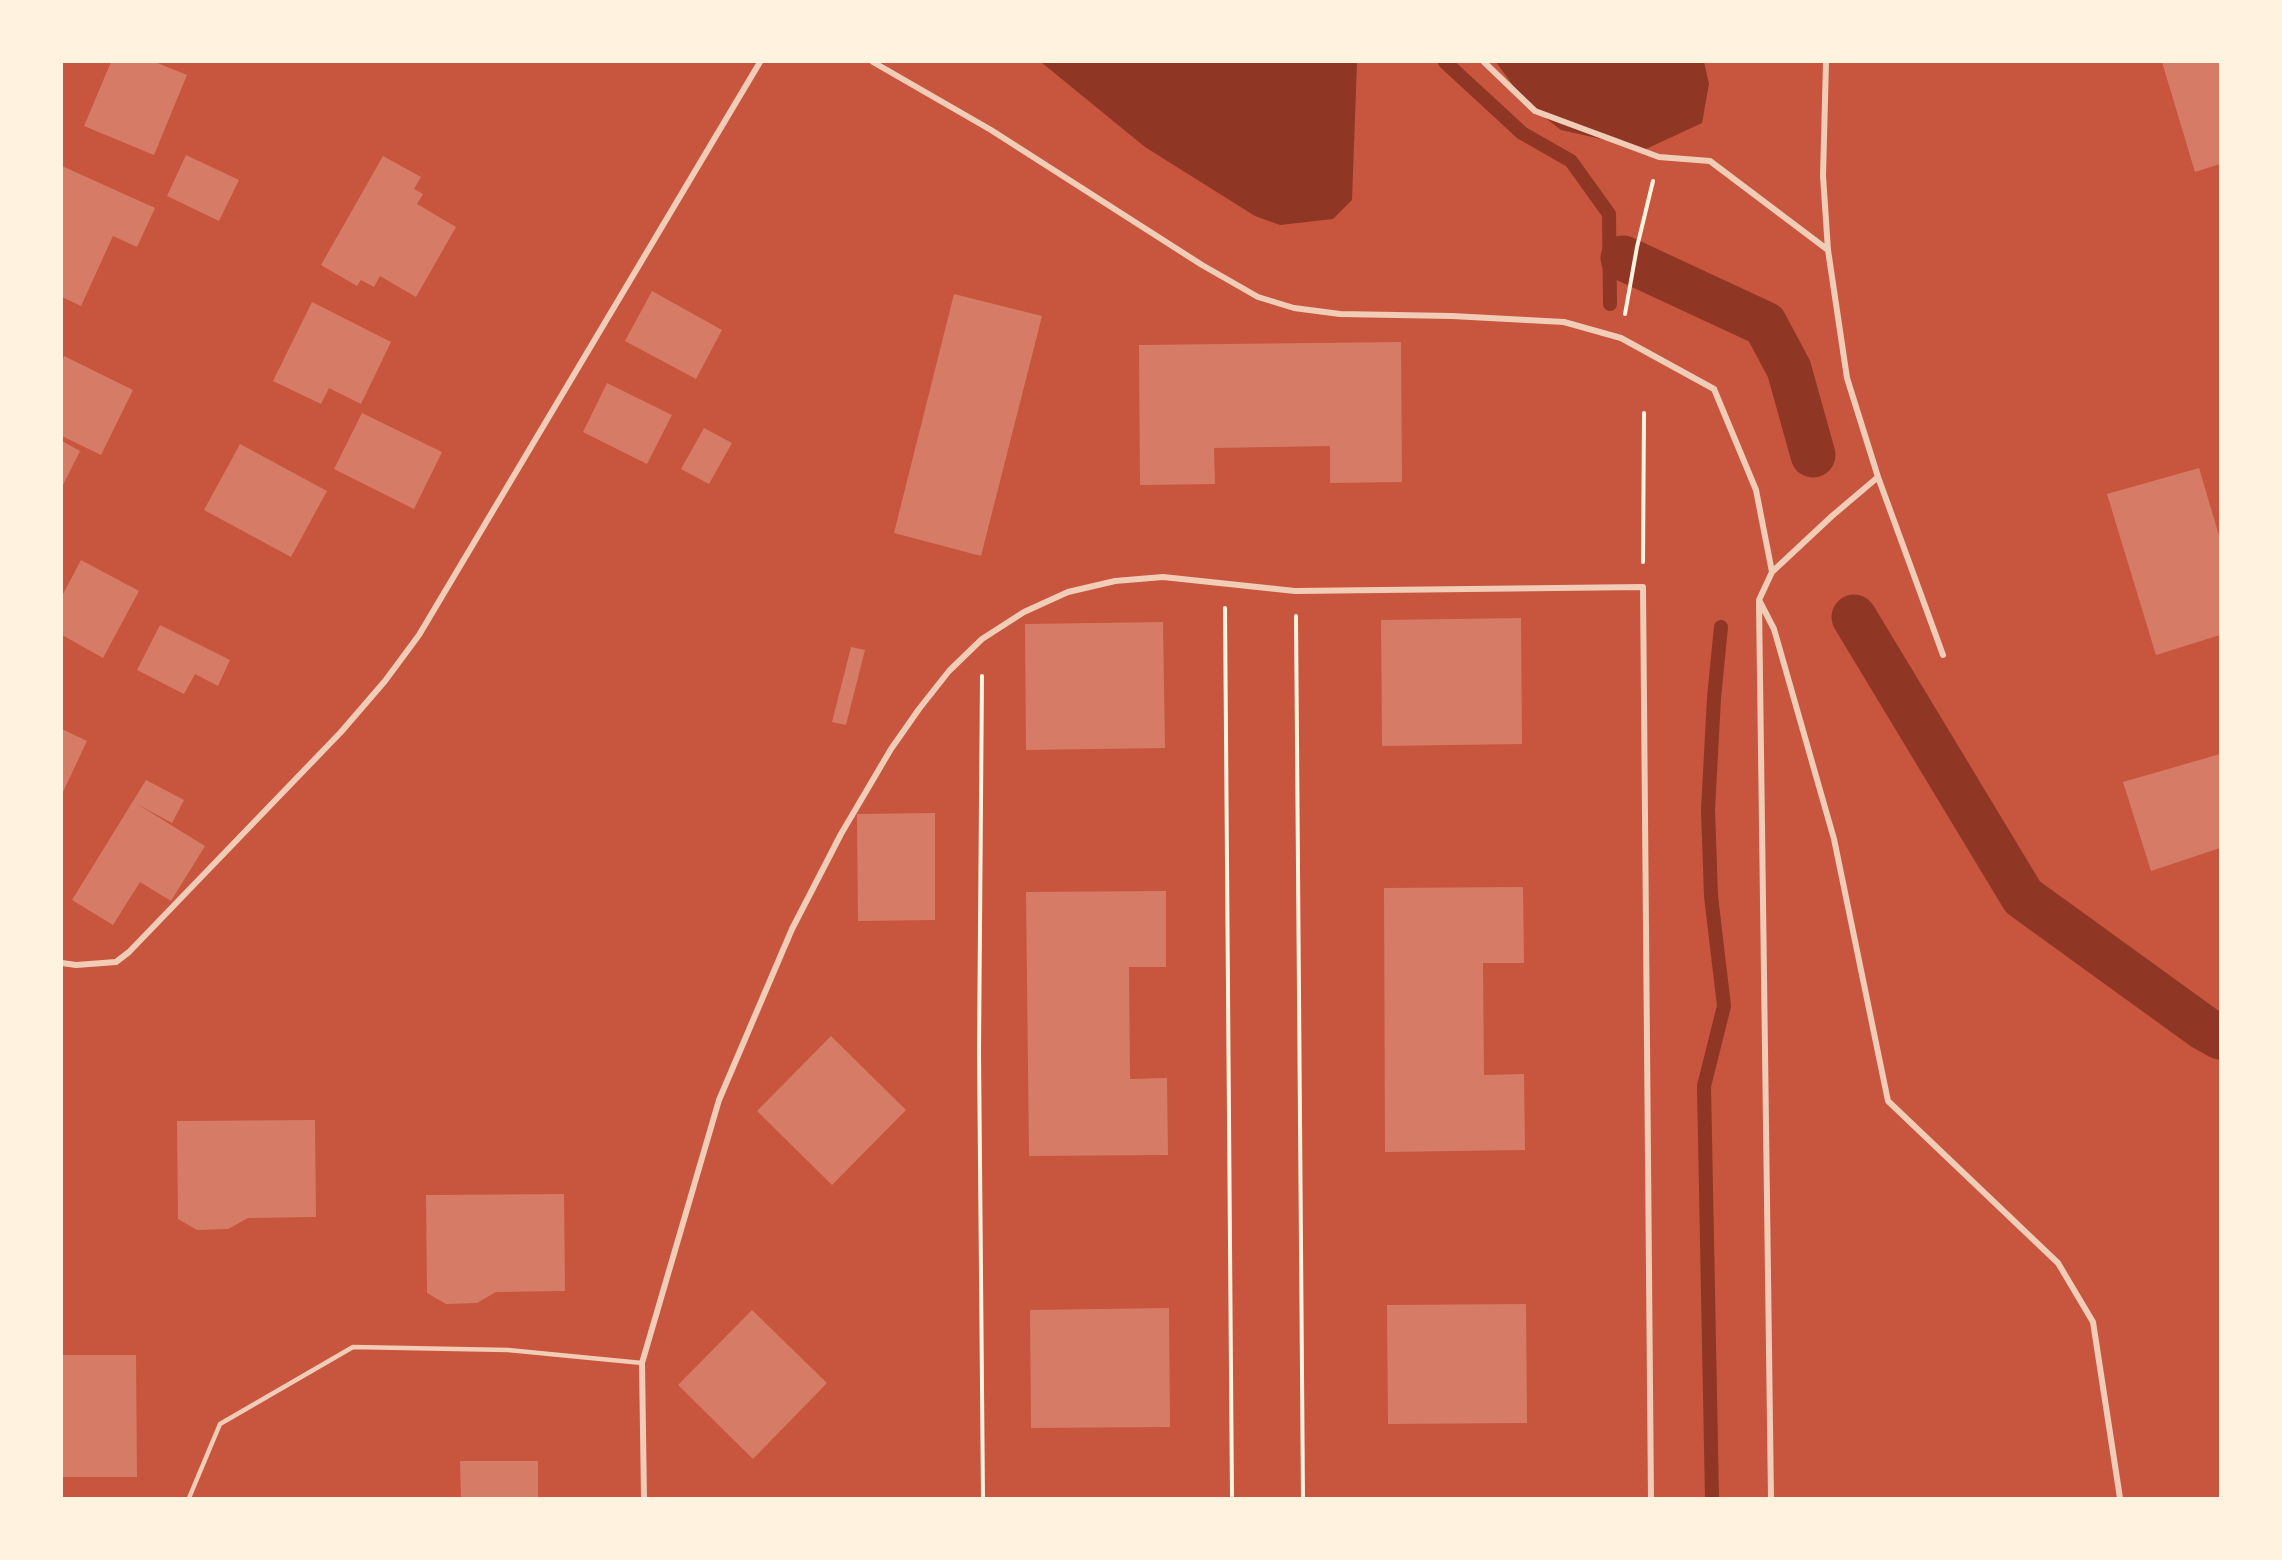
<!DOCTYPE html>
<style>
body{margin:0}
#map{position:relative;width:2282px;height:1560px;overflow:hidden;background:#c8553d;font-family:Lora,serif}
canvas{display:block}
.frame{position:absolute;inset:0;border:63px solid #fff3e0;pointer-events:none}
</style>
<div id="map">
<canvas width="2282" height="1560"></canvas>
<div class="frame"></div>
</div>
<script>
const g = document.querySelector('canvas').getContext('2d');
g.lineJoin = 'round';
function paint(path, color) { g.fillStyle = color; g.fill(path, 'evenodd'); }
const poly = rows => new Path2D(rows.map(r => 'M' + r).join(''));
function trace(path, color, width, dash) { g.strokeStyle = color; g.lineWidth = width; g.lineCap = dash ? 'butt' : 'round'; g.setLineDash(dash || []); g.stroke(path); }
paint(poly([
 [1041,62,1357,62,1352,200,1333,219,1280,225,1255,216,1145,147],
 [1496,62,1704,62,1709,84,1702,123,1646,149,1561,130,1525,102]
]), '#8f3625');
trace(poly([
 [1445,62,1522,133,1571,161,1609,214,1610,304],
 [1712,1498,1704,1086,1724,1006,1711,896,1708,810,1714,698,1721,627]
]), '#8f3625', 14);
trace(poly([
 [1623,258,1765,324,1789,369,1813,455],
 [1854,617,2023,897,2204,1028,2220,1037]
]), '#8f3625', 45);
paint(poly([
 [111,62,155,62,187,75,154,155,84,126],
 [2162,62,2220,62,2220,164,2195,172],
 [186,155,239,180,219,221,167,196],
 [383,156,421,177,414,189,423,194,417,204,456,227,416,297,380,276,374,287,361,280,357,286,321,265],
 [62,166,155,208,137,247,113,236,81,306,62,297],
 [652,291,722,330,696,379,625,341],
 [954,294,1042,316,981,556,894,533],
 [312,302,391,342,361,404,329,388,321,404,273,381],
 [1401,342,1402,482,1330,483,1330,446,1214,448,1215,484,1140,485,1139,345],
 [64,356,133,390,101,455,62,436,62,362],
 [607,383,672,415,647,464,583,432],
 [362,413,442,452,414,509,334,469],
 [704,428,732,443,709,484,681,469],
 [62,441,80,451,62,487],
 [240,444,327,491,291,557,204,510],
 [2199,468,2220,539,2220,635,2156,655,2107,494],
 [81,560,139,591,103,658,62,635,62,596],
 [1521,618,1522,744,1382,746,1381,620],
 [1163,622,1165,748,1026,750,1025,624],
 [160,625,230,660,218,686,195,674,184,694,137,670],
 [851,647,865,650,846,725,832,722],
 [62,729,87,741,62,794],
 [2220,754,2220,848,2151,871,2123,782],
 [146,780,184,800,172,823,137,804,205,846,171,901,140,882,113,925,72,900],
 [935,813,935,920,858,921,857,814],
 [1523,887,1524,963,1483,963,1484,1075,1524,1074,1525,1150,1385,1152,1384,888],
 [1166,891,1166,967,1129,967,1130,1079,1167,1078,1168,1155,1029,1156,1026,892],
 [831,1036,906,1110,832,1185,757,1111],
 [315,1120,316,1217,248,1218,228,1229,197,1230,178,1219,177,1121],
 [564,1194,565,1291,496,1292,477,1303,446,1304,427,1293,426,1195],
 [1526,1304,1527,1423,1388,1424,1387,1305],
 [1169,1308,1170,1427,1031,1428,1030,1310],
 [752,1310,827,1383,753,1459,678,1385],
 [62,1355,136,1355,137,1477,62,1477],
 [460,1461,538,1461,538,1498,461,1498]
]), '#d67c66');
trace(poly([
 [1625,314,1637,247,1653,181],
 [1643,562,1644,413],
 [1225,608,1232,1498],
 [1296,616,1303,1498],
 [982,676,979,1051,983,1498]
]), '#fff3e0', 4);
trace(poly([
 [189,1498,220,1424,353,1347,508,1350,642,1363]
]), '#f1ccb7', 4.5);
trace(poly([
 [873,62,991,130,1202,265,1258,297,1294,308,1340,314,1452,316,1564,322,1621,338,1714,389,1756,490,1772,572,1759,600,1774,629,1834,839,1888,1101,2058,1263,2093,1322,2120,1498],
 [1484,62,1535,111,1659,157,1710,161,1828,250],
 [1826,62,1823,176,1828,250,1847,378,1878,477,1943,655],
 [1772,572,1832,516,1878,477],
 [1759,602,1771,1498],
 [62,963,76,965,116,962,129,952,341,732,385,681,419,635,760,62],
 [644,1498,642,1363,719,1100,792,929,841,834,891,749,919,709,949,671,982,639,1024,612,1068,592,1115,581,1163,577,1295,591,1643,587,1651,1498]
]), '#f1ccb7', 6);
</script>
